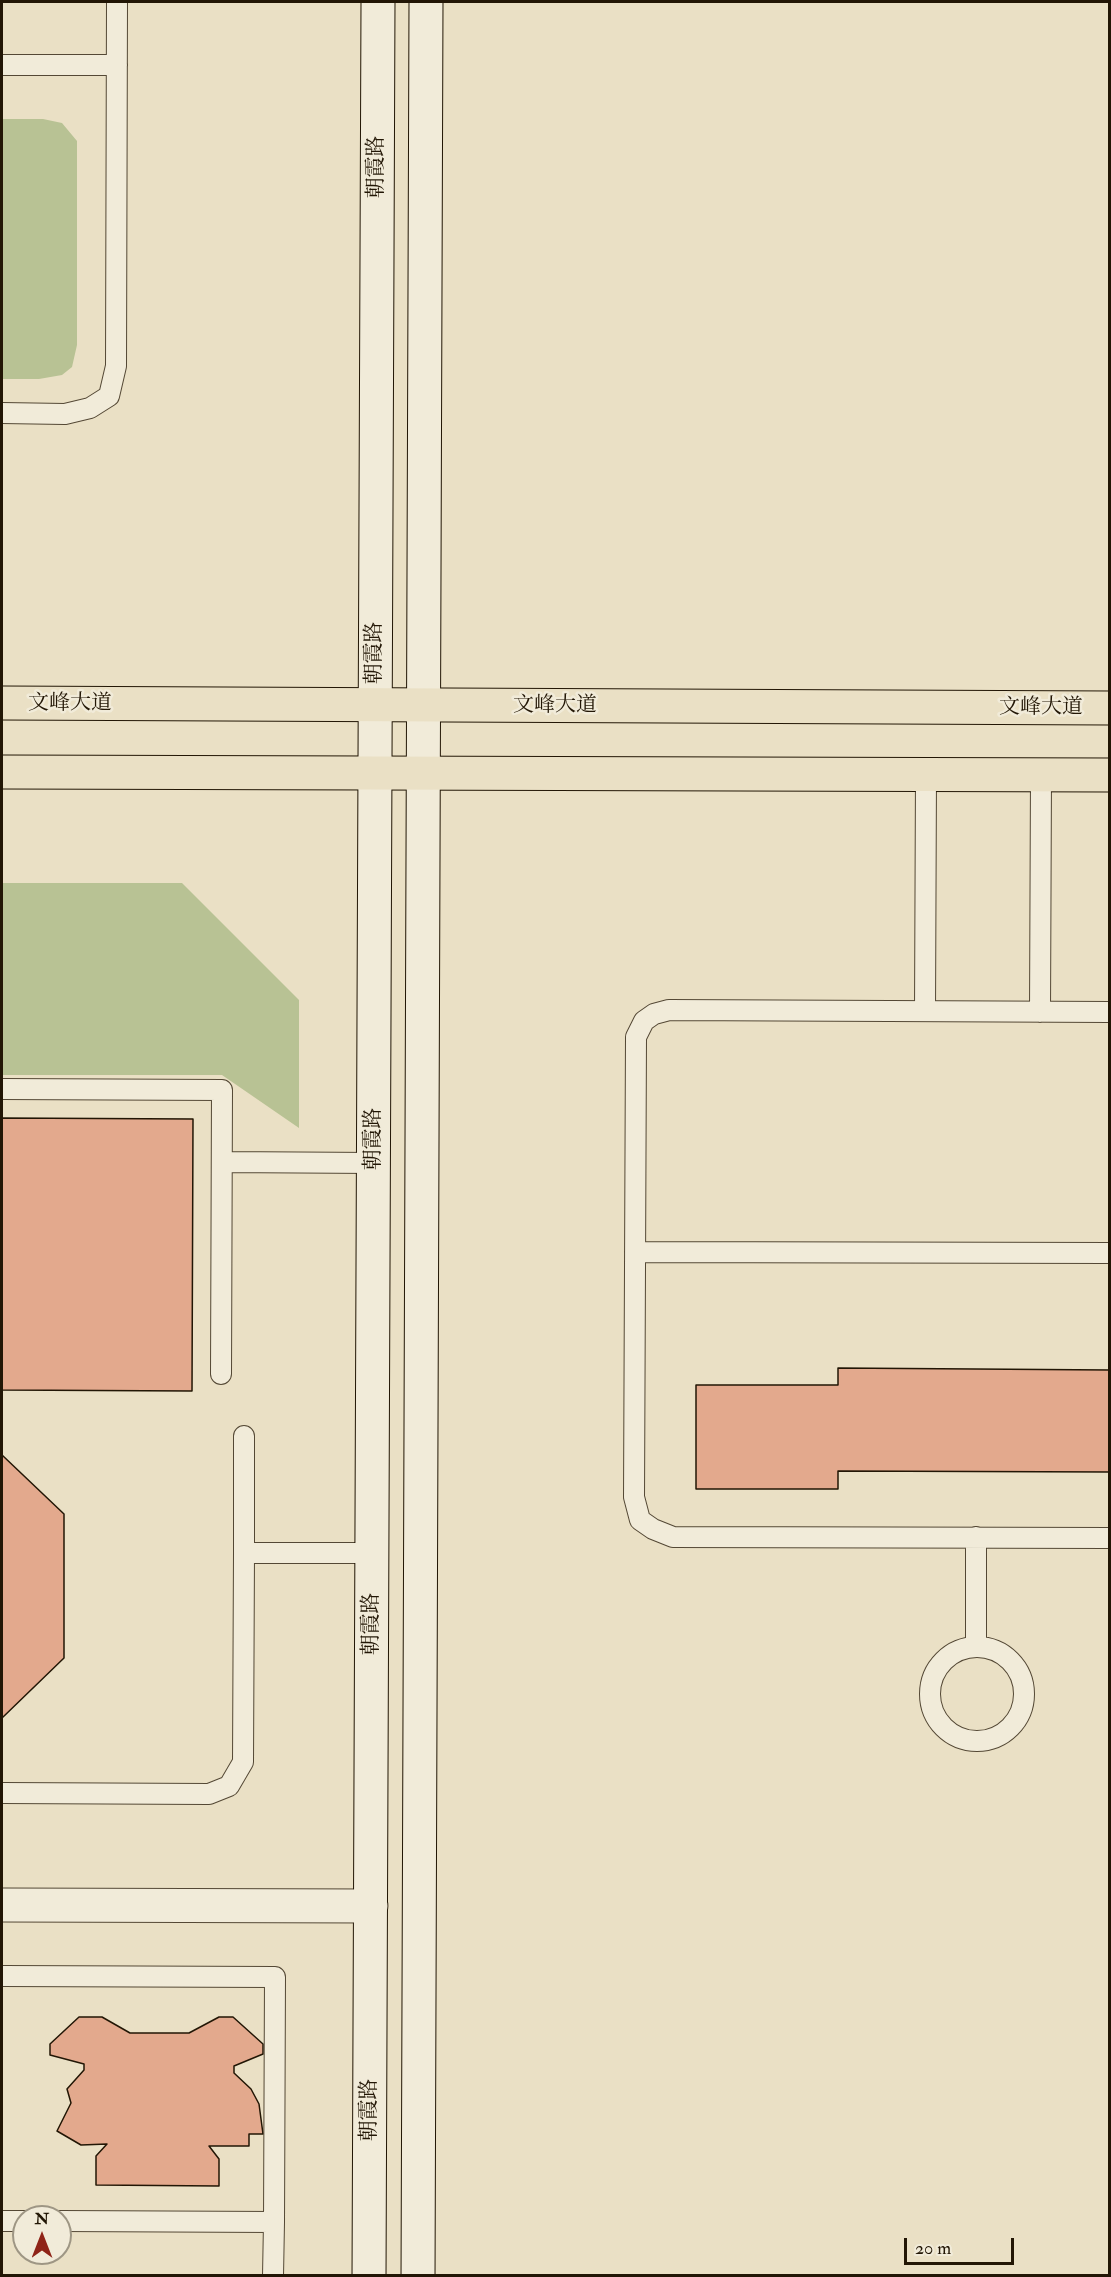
<!DOCTYPE html>
<meta charset="utf-8">
<style>
body{margin:0}
#map{position:relative;width:1111px;height:2277px;overflow:hidden;background:#eae0c5;font-family:"IM FELL Double Pica",serif}
canvas{display:block}
.frame{position:absolute;inset:0;border:3px solid #221605;pointer-events:none}
.north{position:absolute;left:12px;top:2205px;width:60px;height:60px;box-sizing:border-box;background:#f1ebd9;border:2px solid #9e9684;border-radius:50%;rotate:0deg;font-size:16px;font-weight:700;line-height:24px;text-align:center;color:#221605}
.north::after{content:'';display:block;margin:auto;width:21px;height:27px;background:#8f2418;clip-path:polygon(50% 0,100% 100%,50% 72%,0 100%)}
.scale{position:absolute;left:904px;top:2238px;width:110px;height:27px;box-sizing:border-box;border:3px solid #221605;border-top:0;padding-left:8px;font-size:18px;line-height:21px;white-space:nowrap;color:#221605;-webkit-text-stroke:4px #f1ebd9;paint-order:stroke}
</style>
<div id="map">
<canvas width="1111" height="2277"></canvas>
<div class="frame"></div>
<div class="north">N</div>
<div class="scale">20 m</div>
</div>
<script>
const g = document.querySelector('canvas').getContext('2d');
g.lineJoin = 'round';
function paint(path, color) { g.fillStyle = color; g.fill(path, 'evenodd'); }
const poly = rows => new Path2D(rows.map(r => 'M' + r).join(''));
function trace(path, color, width, dash) { g.strokeStyle = color; g.lineWidth = width; g.lineCap = dash ? 'butt' : 'round'; g.setLineDash(dash || []); g.stroke(path); }
function drawText(font, color, halo, rows, align = 'center') {
  g.font = font + ' "IM FELL Double Pica","Noto Serif SC",serif'; g.lineWidth = 5; g.setLineDash([]); g.textBaseline = 'middle'; g.strokeStyle = halo; g.fillStyle = color; for (const [text, x, y, turn = 0] of rows) {
    g.save(); g.translate(x, y); g.rotate((+turn || 0) * Math.PI / 180); g.textAlign = isNaN(turn) ? turn : align; if (halo) g.strokeText(text, 0, 0); g.fillText(text, 0, 0); g.restore();
  }
}
paint(poly([
 [2,119,43,119,62,123,77,141,77,345,72,367,62,375,39,379,2,379],
 [2,883,182,883,299,1000,299,1128,222,1075,2,1075]
]), '#b8c294');
const building = poly([
 [2,1118,193,1119,192,1391,2,1390,2,1118],
 [838,1368,1110,1370,1110,1472,838,1471,838,1489,696,1489,696,1385,838,1385,838,1368],
 [2,1455,64,1514,64,1658,2,1718,2,1455],
 [79,2017,102,2017,130,2033,189,2033,219,2017,233,2017,263,2044,263,2054,234,2066,234,2073,251,2089,259,2104,263,2134,249,2134,249,2146,209,2146,219,2159,219,2186,96,2185,96,2156,107,2144,81,2145,57,2131,71,2103,67,2089,84,2070,84,2064,50,2055,50,2044,79,2017]
]);
paint(building, '#e3a98d');
trace(building, '#221605', 1.5);
const lane = poly([
 [2,65,117,65],
 [2,413,65,414,90,408,109,396,116,366,117,2],
 [925,1011,926,775],
 [1040,1012,1041,775],
 [1110,1012,669,1010,654,1014,644,1021,636,1037,634,1497,640,1520,653,1529,673,1537,1110,1538],
 [2,1089,222,1090,221,1374],
 [222,1162,374,1163],
 [635,1252,1110,1253],
 [976,1537,976,1647],
 [244,1553,244,1436],
 '930 1694a47 47 0 1 1 94 0a47 47 0 1 1-94 0Z',
 [2,1793,209,1794,229,1786,243,1762,244,1553,372,1553],
 [2,1976,275,1977,274,2222],
 [2,2221,24,2221],
 [60,2221,274,2222,273,2276]
]);
const street = poly([
 [2,1905,371,1906]
]);
const secondary = poly([
 [369,2276,378,2],
 [418,2276,426,2]
]);
const primary = poly([
 [2,703,1110,708],
 [2,772,1110,775]
]);
trace(lane, '#544835', 22);
trace(street, '#544835', 35);
trace(secondary, '#221605', 35);
trace(primary, '#221605', 35);
trace(lane, '#f1ebd9', 20);
trace(street, '#f1ebd9', 33);
trace(secondary, '#f1ebd9', 33);
trace(primary, '#eae0c5', 33);
drawText('21px', '#221605', '#f1ebd9', [
 ["朝霞路",377,167,-90],
 ["朝霞路",375,653,-90],
 ["文峰大道",70,704],
 ["文峰大道",555,706],
 ["文峰大道",1041,708],
 ["朝霞路",374,1139,-90],
 ["朝霞路",372,1624,-90],
 ["朝霞路",370,2110,-90]
]);
</script>
